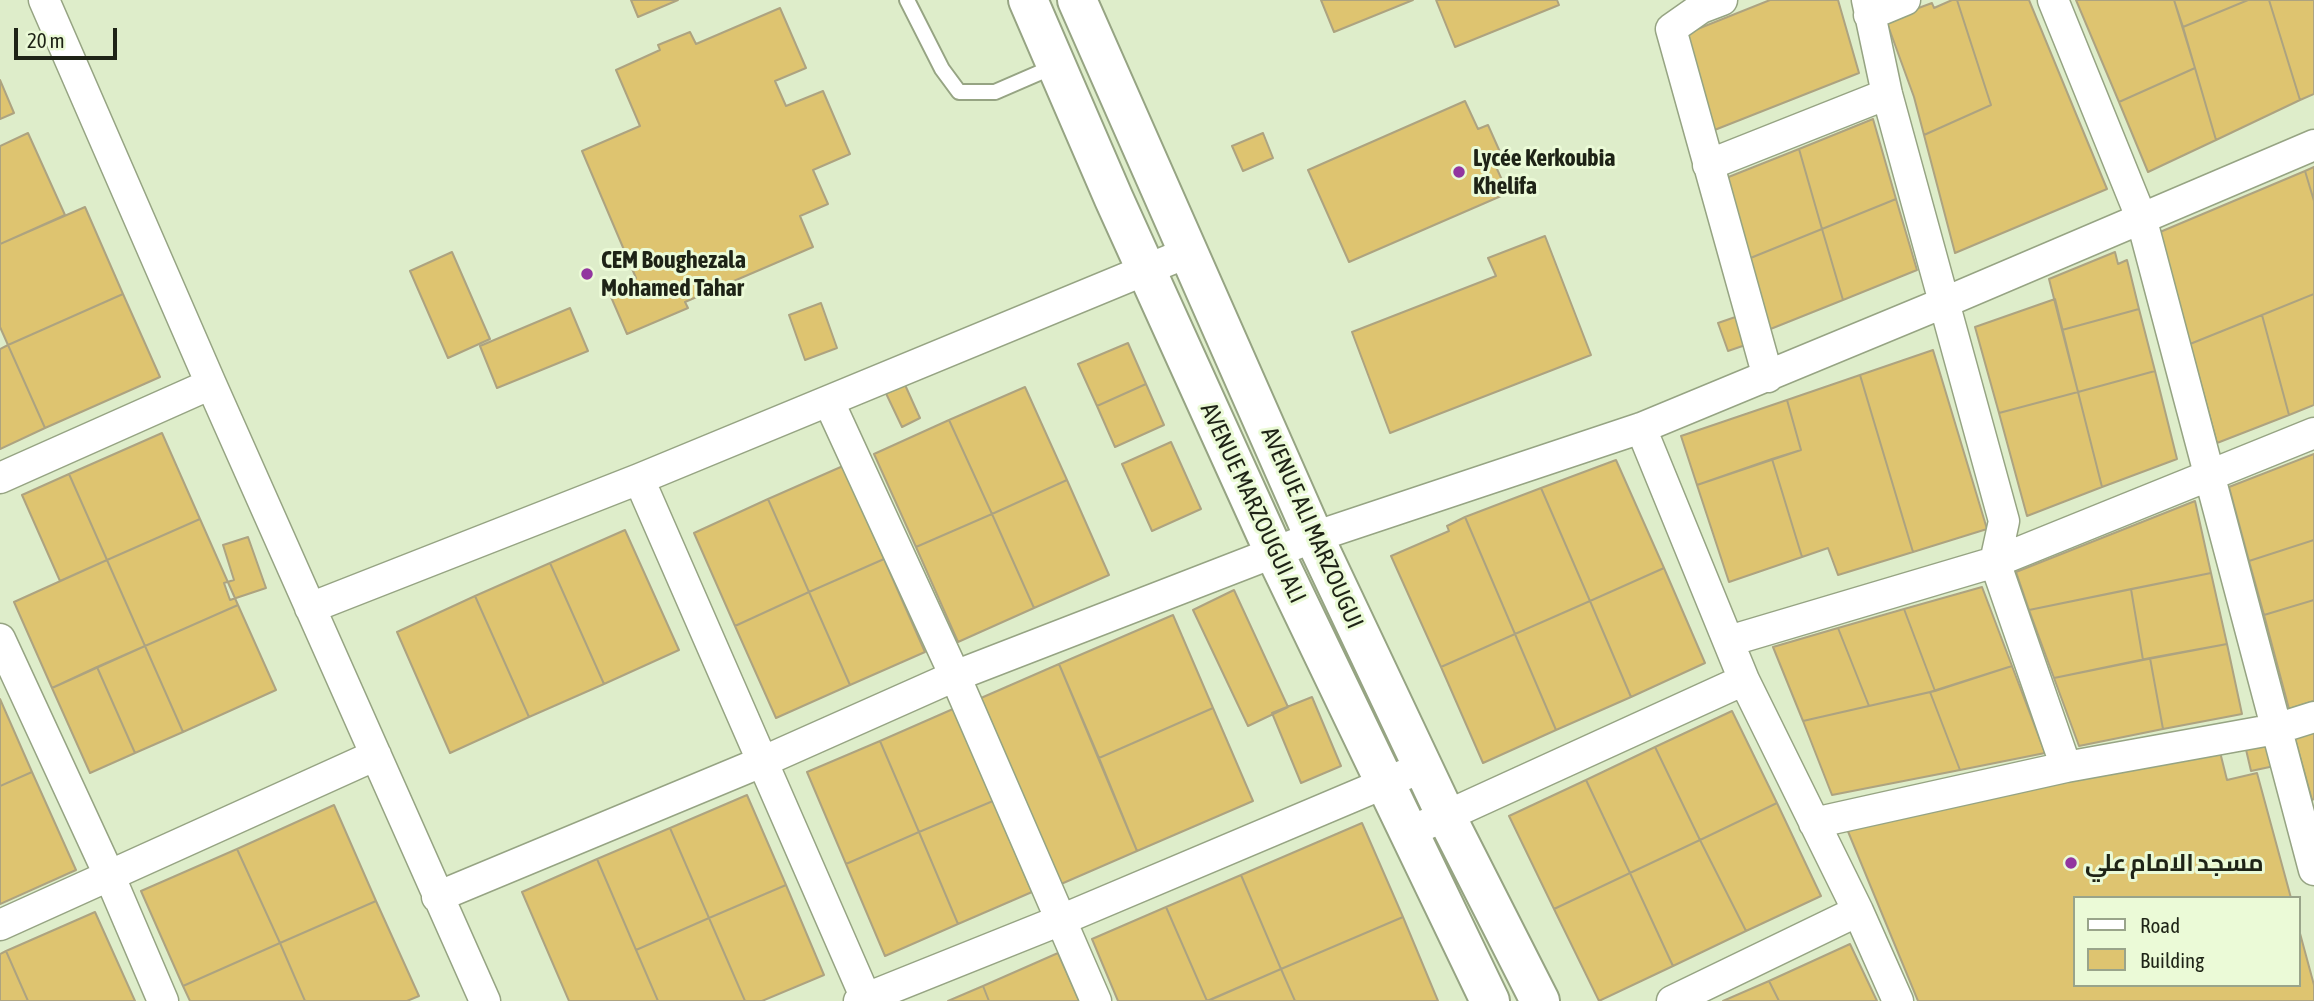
<!DOCTYPE html>
<meta charset="utf-8">
<style>
body{margin:0}
#map{position:relative;width:2314px;height:1001px;overflow:hidden;background:#deedca;font-family:"Asap Condensed",sans-serif}
canvas{display:block}
.legend{position:absolute;left:2073px;top:896px;width:228px;height:91px;box-sizing:border-box;background:#ebfad7;border:2px solid #99a48a;margin:0;padding:9px 12px;list-style:none;font-size:21px;color:#1e2316}
.legend li{display:flex;align-items:center;gap:14px;height:35px}
.legend b{width:35px;border:2px solid #99a48a}
.scale{position:absolute;left:14px;top:28px;width:103px;height:32px;box-sizing:border-box;border:4px solid #1e2316;border-top:0;padding-left:9px;font-size:21px;line-height:24px;white-space:nowrap;color:#1e2316;-webkit-text-stroke:5px #ebfad7;paint-order:stroke}
</style>
<div id="map">
<canvas width="2314" height="1001"></canvas>
<ul class="legend">
<li><b style="height:9px;background:#fff"></b>Road</li>
<li><b style="height:19px;background:#dec470"></b>Building</li>
</ul>
<div class="scale">20 m</div>
</div>
<script>
const g = document.querySelector('canvas').getContext('2d');
g.lineJoin = 'round';
function paint(path, color) { g.fillStyle = color; g.fill(path, 'evenodd'); }
const poly = rows => new Path2D(rows.map(r => 'M' + r).join(''));
function trace(path, color, width, dash) { g.strokeStyle = color; g.lineWidth = width; g.lineCap = dash ? 'butt' : 'round'; g.setLineDash(dash || []); g.stroke(path); }
function drawText(font, color, halo, rows, align = 'center') {
  g.font = font + ' "Asap Condensed",Cairo,sans-serif'; g.lineWidth = 6; g.setLineDash([]); g.textBaseline = 'middle'; g.strokeStyle = halo; g.fillStyle = color; for (const [text, x, y, turn = 0] of rows) {
    g.save(); g.translate(x, y); g.rotate((+turn || 0) * Math.PI / 180); g.textAlign = isNaN(turn) ? turn : align; if (halo) g.strokeText(text, 0, 0); g.fillText(text, 0, 0); g.restore();
  }
}
const building = poly([
 [631,0,678,0,638,17,631,0],
 [1321,0,1413,0,1334,32,1321,0],
 [1436,0,1557,0,1559,5,1455,47,1436,0],
 [1770,0,1838,0,1859,73,1712,131,1685,34,1770,0],
 [1952,0,1957,0,1991,105,1924,135,1914,97,1886,20,1932,3,1934,8,1952,0],
 [1957,0,2029,0,2107,189,1955,253,1924,135,1991,105,1957,0],
 [2076,0,2174,0,2195,68,2119,102,2076,0],
 [2174,0,2248,0,2183,27,2174,0],
 [2248,0,2269,0,2300,100,2216,140,2183,27,2248,0],
 [2269,0,2314,0,2314,94,2300,100,2269,0],
 [780,8,806,68,775,81,786,106,823,91,850,154,813,170,828,204,800,216,813,247,685,302,688,308,627,334,608,290,636,278,582,151,640,126,616,70,660,50,658,45,690,32,696,44,780,8],
 [2195,68,2216,140,2148,172,2119,102,2195,68],
 [0,80,14,113,0,119,0,80],
 [1465,101,1478,129,1488,125,1500,152,1491,156,1508,193,1349,262,1308,170,1465,101],
 [1873,119,1896,199,1822,229,1799,149,1873,119],
 [28,133,65,215,0,244,0,146,28,133],
 [1263,133,1273,158,1243,171,1232,146,1263,133],
 [1799,149,1822,229,1748,259,1726,178,1799,149],
 [2314,167,2314,201,2305,171,2314,167],
 [2305,171,2314,201,2314,294,2190,344,2160,232,2305,171],
 [1896,199,1917,270,1843,300,1822,229,1896,199],
 [85,207,123,294,8,345,0,327,0,244,85,207],
 [1822,229,1843,300,1768,330,1748,259,1822,229],
 [1545,236,1591,355,1390,433,1352,332,1496,276,1488,258,1545,236],
 [452,252,490,339,448,358,410,271,452,252],
 [2115,252,2118,264,2127,260,2139,309,2062,330,2049,279,2115,252],
 [123,294,160,377,45,428,8,345,123,294],
 [2314,294,2314,405,2289,415,2262,315,2314,294],
 [2055,299,2078,392,1999,413,1975,327,2055,299],
 [821,303,837,348,805,360,789,315,821,303],
 [570,308,588,351,497,388,480,346,570,308],
 [2139,309,2155,371,2078,392,2062,330,2139,309],
 [1747,313,1757,341,1728,351,1718,323,1747,313],
 [2262,315,2289,415,2217,443,2190,344,2262,315],
 [1128,343,1146,384,1097,406,1078,364,1128,343],
 [8,345,45,428,0,449,0,349,8,345],
 [1933,350,1987,529,1913,552,1860,375,1933,350],
 [2155,371,2177,459,2102,487,2078,392,2155,371],
 [1860,375,1913,552,1838,575,1828,548,1802,557,1772,459,1801,450,1787,400,1860,375],
 [901,376,920,418,902,427,882,385,901,376],
 [1146,384,1164,425,1115,447,1097,406,1146,384],
 [1025,387,1067,480,992,514,949,420,1025,387],
 [2078,392,2102,487,2027,516,1999,413,2078,392],
 [1787,400,1801,450,1697,485,1681,436,1787,400],
 [949,420,992,514,916,547,874,454,949,420],
 [162,433,200,519,107,560,69,474,162,433],
 [1171,442,1201,509,1152,531,1122,464,1171,442],
 [2314,454,2314,540,2249,561,2229,487,2314,454],
 [1772,459,1802,557,1729,582,1697,485,1772,459],
 [1616,460,1664,568,1590,601,1541,488,1616,460],
 [843,466,884,559,809,592,768,499,843,466],
 [69,474,107,560,60,581,22,495,69,474],
 [1067,480,1109,575,1034,608,992,514,1067,480],
 [1541,488,1590,601,1515,634,1465,517,1541,488],
 [768,499,809,592,735,626,694,533,768,499],
 [2195,501,2211,573,2029,610,2016,572,2195,501],
 [992,514,1034,608,958,642,916,547,992,514],
 [1465,517,1515,634,1441,667,1391,556,1449,531,1447,526,1465,517],
 [200,519,238,605,145,646,107,560,200,519],
 [625,530,679,650,604,684,550,563,625,530],
 [248,537,266,588,230,600,224,583,234,580,223,545,248,537],
 [2314,540,2314,600,2264,615,2249,561,2314,540],
 [884,559,925,652,850,685,809,592,884,559],
 [107,560,145,646,52,688,14,602,107,560],
 [550,563,604,684,529,717,475,596,550,563],
 [1664,568,1705,663,1631,697,1590,601,1664,568],
 [2211,573,2227,644,2143,660,2131,589,2211,573],
 [1982,587,2012,666,1935,691,1904,609,1982,587],
 [2131,589,2143,660,2054,678,2029,610,2131,589],
 [1234,590,1288,707,1248,726,1193,610,1234,590],
 [809,592,850,685,776,718,735,626,809,592],
 [475,596,529,717,450,753,397,632,475,596],
 [2314,600,2314,701,2289,709,2264,615,2314,600],
 [1590,601,1631,697,1556,730,1515,634,1590,601],
 [238,605,276,690,183,732,145,646,238,605],
 [1904,609,1935,691,1869,706,1838,628,1904,609],
 [1173,615,1213,708,1099,758,1059,664,1173,615],
 [1838,628,1869,706,1803,721,1773,647,1838,628],
 [1515,634,1556,730,1483,763,1441,667,1515,634],
 [2227,644,2242,714,2163,729,2150,658,2227,644],
 [145,646,183,732,135,753,97,667,145,646],
 [2150,658,2163,729,2079,746,2054,678,2150,658],
 [1059,664,1137,851,1061,884,981,698,1059,664],
 [2012,666,2045,753,1960,770,1930,692,2012,666],
 [97,667,135,753,90,773,52,688,97,667],
 [1930,692,1960,770,1832,795,1803,721,1930,692],
 [1312,697,1341,766,1301,783,1272,713,1312,697],
 [0,699,32,772,0,786,0,699],
 [1213,708,1253,801,1137,851,1099,758,1213,708],
 [953,709,993,801,919,832,880,741,953,709],
 [1732,711,1777,803,1700,840,1655,747,1732,711],
 [2314,729,2314,799,2312,800,2294,735,2314,729],
 [2273,735,2279,765,2251,771,2244,741,2273,735],
 [880,741,919,832,846,864,807,772,880,741],
 [1655,747,1700,840,1630,873,1586,780,1655,747],
 [2219,748,2227,780,2257,773,2291,898,2074,898,2074,985,2298,985,2298,926,2314,985,2314,1001,1918,1001,1847,829,2219,748],
 [32,772,76,870,0,904,0,786,32,772],
 [1586,780,1630,873,1554,909,1509,816,1586,780],
 [747,795,786,885,709,918,670,828,747,795],
 [993,801,1032,892,958,924,919,832,993,801],
 [1777,803,1821,896,1746,931,1700,840,1777,803],
 [334,805,376,901,280,943,237,849,334,805],
 [1362,823,1403,917,1281,969,1241,875,1362,823],
 [670,828,709,918,636,950,597,859,670,828],
 [919,832,958,924,885,956,846,864,919,832],
 [1700,840,1746,931,1673,966,1630,873,1700,840],
 [237,849,280,943,183,986,141,891,237,849],
 [597,859,636,950,658,1001,569,1001,522,892,597,859],
 [1630,873,1673,966,1599,1001,1554,909,1630,873],
 [1241,875,1281,969,1207,1001,1166,907,1241,875],
 [786,885,824,975,762,1001,745,1001,709,918,786,885],
 [376,901,419,996,407,1001,305,1001,280,943,376,901],
 [1166,907,1207,1001,1118,1001,1092,939,1166,907],
 [95,912,135,1001,28,1001,6,951,95,912],
 [1403,917,1438,1001,1295,1001,1281,969,1403,917],
 [709,918,745,1001,658,1001,636,950,709,918],
 [280,943,305,1001,190,1001,183,986,280,943],
 [1850,944,1877,1001,1779,1001,1769,981,1850,944],
 [6,951,28,1001,0,1001,0,954,6,951],
 [1058,953,1079,1001,989,1001,983,986,1058,953],
 [1281,969,1295,1001,1208,1001,1281,969],
 [1769,981,1779,1001,1723,1001,1769,981],
 [983,986,989,1001,948,1001,983,986]
]);
paint(building, '#dec470');
trace(building, '#ada380', 2);
const lane = poly([
 [907,0,942,69,959,92,995,92,1055,66]
]);
const street = poly([
 [44,0,211,384,485,1001],
 [1722,0,1701,8,1671,29,1768,377],
 [1867,0,1887,94,2004,521,1995,562,2066,767],
 [2053,0,2141,217,2314,870],
 [1869,15,1905,0],
 [1708,165,1887,94],
 [829,402,955,676,1096,1001],
 [1641,428,1744,680,1858,911,1898,1001],
 [0,478,211,384],
 [639,479,867,1001],
 [310,608,639,479,1189,252],
 [0,639,110,877,163,1001],
 [1729,641,1995,562,2314,433],
 [1814,823,2066,767,2276,729,2314,717],
 [1408,832,1446,816,1744,680],
 [437,897,764,761,955,676,1314,537,1641,428,1943,303,2314,145],
 [0,925,376,755],
 [859,1001,1061,920,1423,767],
 [1672,1001,1858,911]
]);
const secondary = poly([
 [1028,0,1114,199,1274,552,1490,1001],
 [1077,0,1314,537,1446,816,1540,1001]
]);
trace(lane, '#96a483', 18);
trace(street, '#96a483', 33);
trace(secondary, '#96a483', 42);
trace(lane, '#fff', 14);
trace(street, '#fff', 30);
trace(secondary, '#fff', 38);
for (const [x, y, r, color] of [
 [1459,172,7,"#92359f"],
 [587,274,7,"#92359f"],
 [2071,863,7,"#92359f"]
]) { const dot = new Path2D(); dot.arc(x, y, r, 0, 2 * Math.PI); g.fillStyle = color; g.fill(dot); trace(dot, '#ebfad7', 2.5); }
drawText('bold 24px', '#1e2316', '#ebfad7', [
 ["Lycée Kerkoubia",1473,158],
 ["Khelifa",1473,186],
 ["CEM Boughezala",601,260],
 ["Mohamed Tahar",601,288],
 ["مسجد الامام علي",2085,863]
], 'left');
drawText('24px', '#1e2316', '#ebfad7', [
 ["AVENUE MARZOUGUI ALI",1253,503,65],
 ["AVENUE ALI MARZOUGUI",1312,528,66]
]);
</script>
